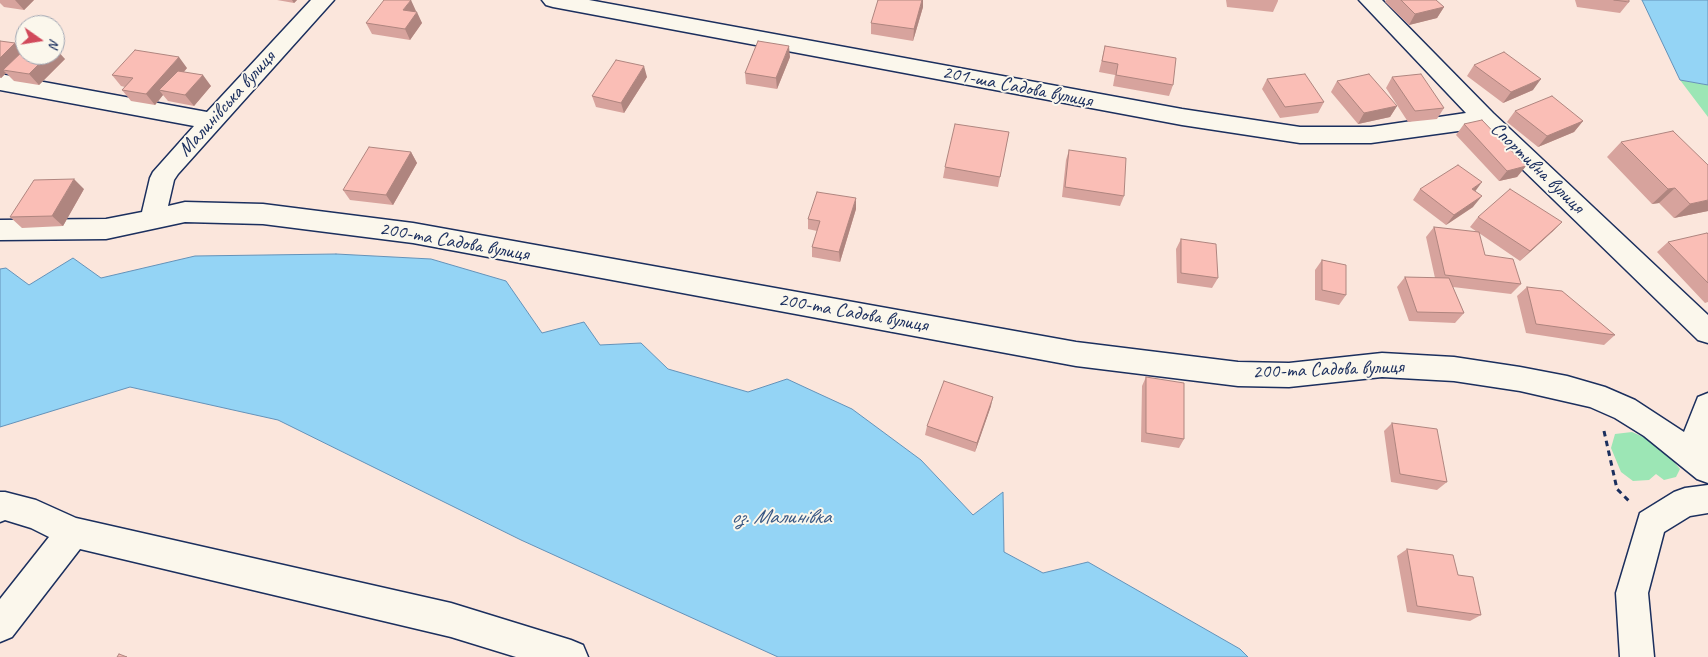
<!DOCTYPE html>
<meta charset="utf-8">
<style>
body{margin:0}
#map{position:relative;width:1708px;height:657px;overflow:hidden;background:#fbe6dc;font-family:Caveat,sans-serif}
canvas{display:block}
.north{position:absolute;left:15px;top:15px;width:50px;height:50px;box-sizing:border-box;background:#fbf7ec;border:1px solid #a1a7b3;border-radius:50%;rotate:103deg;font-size:14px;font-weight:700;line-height:20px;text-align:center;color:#1b2f5e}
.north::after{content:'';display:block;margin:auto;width:18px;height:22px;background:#d1495b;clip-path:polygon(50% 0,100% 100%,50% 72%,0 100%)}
</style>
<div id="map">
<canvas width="1708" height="657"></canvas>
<div class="north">N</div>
</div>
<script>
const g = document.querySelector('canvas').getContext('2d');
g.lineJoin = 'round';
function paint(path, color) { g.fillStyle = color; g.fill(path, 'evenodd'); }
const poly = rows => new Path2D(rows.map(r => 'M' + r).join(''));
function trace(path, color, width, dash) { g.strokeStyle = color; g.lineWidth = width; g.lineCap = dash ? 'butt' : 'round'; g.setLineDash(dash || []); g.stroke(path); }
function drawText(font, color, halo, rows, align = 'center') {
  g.font = font + ' Caveat,sans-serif'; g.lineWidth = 4; g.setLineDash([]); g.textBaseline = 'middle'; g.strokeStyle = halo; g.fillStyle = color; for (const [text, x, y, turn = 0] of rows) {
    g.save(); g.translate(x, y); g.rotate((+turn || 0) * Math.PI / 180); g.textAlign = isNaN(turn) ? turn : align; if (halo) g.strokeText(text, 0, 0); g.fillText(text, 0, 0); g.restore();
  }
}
paint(poly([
 [1680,80,1708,85,1708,117],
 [1632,432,1659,444,1680,469,1676,477,1664,480,1656,474,1649,480,1633,481,1621,472,1611,448,1615,434]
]), '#9ce6b5');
const water = poly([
 [1642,0,1708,0,1708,85,1680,80,1642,0],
 [336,254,431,259,506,281,542,333,584,322,600,345,641,343,668,369,748,392,787,379,815,392,852,409,921,460,973,515,1003,492,1004,552,1043,573,1088,562,1240,649,1248,657,778,657,521,540,278,420,130,387,0,427,0,269,6,268,29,285,73,258,101,278,195,256,336,254]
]);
paint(water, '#94d4f5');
trace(water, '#6492b9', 1);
const street = poly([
 [311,0,334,0,178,174,174,180,168,206,185,202,263,204,413,223,1076,342,1238,362,1289,363,1382,353,1454,357,1520,367,1567,376,1605,387,1635,400,1684,432,1698,397,1708,393,1708,483,1697,479,1644,436,1615,418,1590,407,1520,391,1454,381,1382,377,1289,387,1238,386,1076,366,413,243,263,224,185,222,106,239,0,240,0,220,106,219,142,212,150,178,153,172,194,126,0,90,0,74,207,112,311,0],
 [542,0,589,0,1182,109,1300,127,1371,127,1466,113,1359,0,1382,0,1493,113,1708,315,1708,343,1698,340,1480,128,1371,143,1300,143,1182,125,553,7,546,5,542,0],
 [1708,485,1708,513,1690,516,1664,532,1648,593,1654,657,1620,657,1616,593,1640,513,1674,492,1685,488,1708,485],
 [0,492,5,492,36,500,76,518,451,603,571,640,583,645,588,657,516,657,451,637,80,549,12,637,0,642,0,599,49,537,31,528,5,520,0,522,0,492]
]);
trace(street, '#1b2f5e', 3);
trace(poly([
 [1604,431,1617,489,1630,502]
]), '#1b2f5e', 3, [5.5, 4.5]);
paint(street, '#fbf7ec');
paint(poly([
 [0,0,34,0,24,10,4,7,0,3],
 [277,0,297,0,294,3],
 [1226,0,1278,0,1278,1,1273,12,1227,7],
 [1386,0,1436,0,1444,7,1437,18,1409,25,1385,2],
 [1575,0,1629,0,1629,2,1620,13,1577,7],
 [923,7,913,41,871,34,871,23],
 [416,11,415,12,422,23,410,40,372,34,366,23],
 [0,41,22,52,65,59,39,85,14,81,6,73,1,78,0,78],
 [1105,46,1173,85,1169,96,1113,86,1115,75,1099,72],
 [790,57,777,89,746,84,745,73],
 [1474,65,1533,90,1503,103,1467,76],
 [187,68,184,72,211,86,194,106,168,101,163,95,155,105,131,101,122,90,125,87,121,86,112,75],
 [647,77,624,113,596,107,592,96],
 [1392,77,1444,108,1437,119,1408,122,1386,88],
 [1267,79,1324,102,1318,113,1280,118,1262,89],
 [1337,81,1397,106,1390,117,1358,124,1331,92],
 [1515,111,1583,121,1574,132,1538,147,1507,122],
 [1464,124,1526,166,1517,177,1499,181,1456,135],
 [1009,132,998,187,943,178,945,167],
 [1621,142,1708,211,1674,218,1659,203,1652,204,1607,157],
 [1069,150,1124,196,1120,206,1062,197,1066,160],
 [411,152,417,163,393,205,350,200,343,190],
 [84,189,63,226,22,228,10,217],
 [1420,189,1475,191,1473,207,1446,225,1413,200],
 [856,209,840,262,812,257,812,247,817,231,808,229,808,219],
 [1478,217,1562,222,1552,232,1520,261,1479,233,1485,255,1521,284,1511,294,1453,287,1464,313,1455,323,1409,321,1397,287,1405,277,1435,278,1426,237,1434,227,1477,232,1470,227],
 [1708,234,1708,302,1705,303,1657,252,1668,242],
 [1181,239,1218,278,1212,288,1177,283,1176,249],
 [1322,260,1346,295,1339,305,1315,300,1315,270],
 [1527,287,1615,335,1604,345,1526,333,1517,296],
 [1146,377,1184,439,1179,448,1141,442,1142,386],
 [991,406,975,452,925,435,927,426],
 [1392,423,1447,482,1437,490,1391,482,1384,431],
 [1407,549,1458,575,1481,615,1470,621,1407,612,1397,556]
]), '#d7a39d');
paint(poly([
 [15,0,34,0,24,10],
 [292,0,297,0,294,3],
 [411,0,416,11,408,22,403,10],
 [922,0,923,0,923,7,913,41,914,29],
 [1444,7,1437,18,1409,25,1415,14],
 [417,12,422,23,410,40,405,29],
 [15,43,25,54,3,70,6,73,1,78,0,76,0,58],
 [789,46,790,57,777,89,776,78],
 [55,48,65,59,39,85,29,74,48,55,55,55],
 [179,57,187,68,166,92,159,90,163,95,155,105,146,94],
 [644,66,647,77,624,113,621,103],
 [203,75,211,86,194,106,185,95],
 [1541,79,1533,90,1503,103,1511,92],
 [1397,106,1390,117,1358,124,1364,113],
 [1583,121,1574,132,1538,147,1547,136],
 [411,152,417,163,393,205,386,195],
 [1526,166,1517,177,1499,181,1507,171],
 [74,179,84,189,63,226,52,216],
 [1482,182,1474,193,1472,189],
 [1675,188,1659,203,1652,204,1668,189],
 [1482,196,1473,207,1446,225,1454,215],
 [856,198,856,209,840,262,839,252],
 [1708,200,1708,211,1674,218,1690,204],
 [1562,222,1552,232,1520,261,1530,251],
 [993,397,991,406,975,452,977,443]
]), '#af857f');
const building = poly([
 [384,0,411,0,403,10,417,12,405,29,366,23,384,0],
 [878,0,922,0,914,29,871,23,878,0],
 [1401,0,1436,0,1444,7,1415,14,1401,0],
 [1614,0,1629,0,1629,2,1614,0],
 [0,41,15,43,0,58,0,41],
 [758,41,789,46,776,78,745,73,758,41],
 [1105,46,1176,58,1173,85,1116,75,1118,64,1102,61,1105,46],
 [25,49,25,55,48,55,29,74,3,70,25,49],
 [135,50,179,57,146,94,122,90,133,78,112,75,135,50],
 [1504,52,1541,79,1511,92,1474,65,1504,52],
 [616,60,644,66,621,103,592,96,616,60],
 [178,71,203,75,185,95,159,90,178,71],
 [1305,74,1324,102,1285,107,1267,79,1305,74],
 [1369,74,1397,106,1364,113,1337,81,1369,74],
 [1421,74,1444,108,1415,111,1392,77,1421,74],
 [1552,96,1583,121,1547,136,1515,111,1552,96],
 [1482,120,1526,166,1507,171,1464,124,1482,120],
 [955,124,1009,132,1000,177,945,167,955,124],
 [1673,131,1708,165,1708,200,1690,204,1675,188,1668,189,1621,142,1673,131],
 [369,147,411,152,386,195,343,190,369,147],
 [1069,150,1126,158,1124,196,1065,187,1069,150],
 [1458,165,1482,182,1472,189,1482,196,1454,215,1420,189,1458,165],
 [74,179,52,216,10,217,34,180,74,179],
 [1510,189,1562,222,1530,251,1478,217,1510,189],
 [817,192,856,198,839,252,812,247,820,221,808,219,817,192],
 [1434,227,1479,232,1485,255,1513,259,1521,284,1445,275,1434,227],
 [1707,233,1708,234,1708,283,1668,242,1707,233],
 [1181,239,1216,244,1218,278,1181,273,1181,239],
 [1322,260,1346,265,1346,295,1322,290,1322,260],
 [1405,277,1449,278,1464,313,1417,312,1405,277],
 [1527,287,1562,291,1615,335,1536,324,1527,287],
 [1146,377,1184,383,1184,439,1146,433,1146,377],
 [944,381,993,397,977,443,927,426,944,381],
 [1392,423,1437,429,1447,482,1400,474,1392,423],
 [1407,549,1453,555,1458,575,1473,577,1481,615,1417,606,1407,549],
 [119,654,127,657,117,657,119,654]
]);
paint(building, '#fabeb6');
trace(building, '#af857f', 1);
drawText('20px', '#1b2f5e', '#fbf7ec', [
 ["201-ша Садова вулиця",1017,87,11],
 ["Малинівська вулиця",227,104,-48],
 ["Спортивна вулиця",1537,168,44],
 ["200-та Садова вулиця",454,242,10],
 ["200-та Садова вулиця",853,313,10],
 ["200-та Садова вулиця",1328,370,-2]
]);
drawText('italic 21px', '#395884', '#fbf7ec', [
 ["оз. Малинівка",781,517]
]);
</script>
